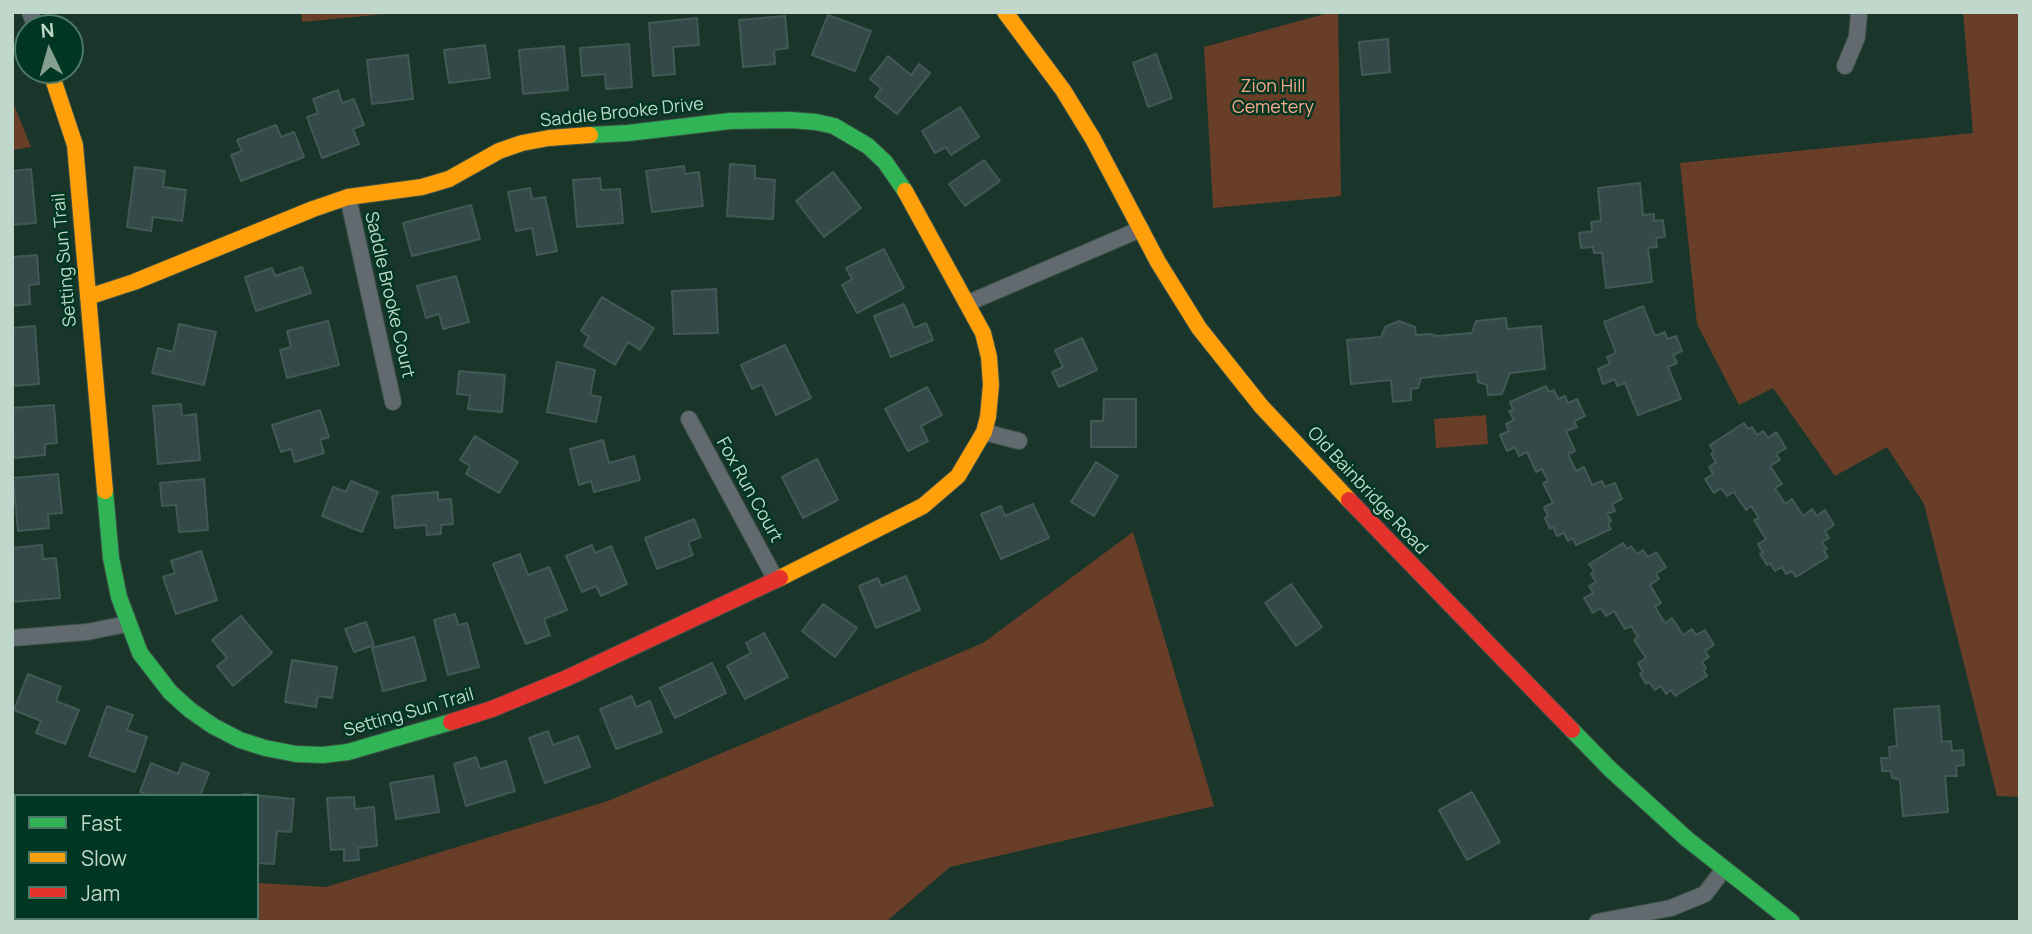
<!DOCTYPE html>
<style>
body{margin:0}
#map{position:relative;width:2032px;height:934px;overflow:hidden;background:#1a362b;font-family:Manrope,sans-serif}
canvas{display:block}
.frame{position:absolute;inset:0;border:14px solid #c0d8cb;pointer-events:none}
.legend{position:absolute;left:14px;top:794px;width:245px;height:126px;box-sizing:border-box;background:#013623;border:2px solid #4d7766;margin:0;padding:9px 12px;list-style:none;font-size:21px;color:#c0d8cb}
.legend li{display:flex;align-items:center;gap:14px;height:35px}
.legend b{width:35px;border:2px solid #4d7766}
.north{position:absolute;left:14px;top:14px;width:70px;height:70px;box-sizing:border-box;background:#013623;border:2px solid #4d7766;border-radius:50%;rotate:355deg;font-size:19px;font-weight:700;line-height:28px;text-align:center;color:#c0d8cb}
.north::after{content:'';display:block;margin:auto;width:24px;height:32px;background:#869f93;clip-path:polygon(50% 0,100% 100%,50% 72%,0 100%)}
</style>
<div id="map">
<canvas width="2032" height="934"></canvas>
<div class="frame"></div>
<ul class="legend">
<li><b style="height:9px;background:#30b455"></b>Fast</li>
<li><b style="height:9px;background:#ff9f0a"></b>Slow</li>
<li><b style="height:9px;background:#e5322d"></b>Jam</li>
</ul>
<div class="north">N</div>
</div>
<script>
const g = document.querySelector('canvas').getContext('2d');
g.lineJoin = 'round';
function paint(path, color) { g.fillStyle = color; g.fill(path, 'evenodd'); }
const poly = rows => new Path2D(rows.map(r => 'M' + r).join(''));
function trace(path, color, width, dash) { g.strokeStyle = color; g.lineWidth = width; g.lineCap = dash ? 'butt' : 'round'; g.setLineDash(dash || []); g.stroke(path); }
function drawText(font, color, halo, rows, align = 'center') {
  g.font = font + ' Manrope,sans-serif'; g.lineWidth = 5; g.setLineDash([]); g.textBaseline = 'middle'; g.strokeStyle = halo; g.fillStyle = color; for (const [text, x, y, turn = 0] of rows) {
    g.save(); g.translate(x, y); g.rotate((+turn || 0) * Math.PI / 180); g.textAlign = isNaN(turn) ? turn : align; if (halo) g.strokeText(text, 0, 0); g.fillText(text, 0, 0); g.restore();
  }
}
paint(poly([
 [301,12,406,12,302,22],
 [1332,12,1338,12,1341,196,1213,208,1204,47],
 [1963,12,2020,12,2020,797,1997,796,1924,504,1887,447,1835,476,1773,388,1739,405,1697,324,1680,163,1973,133],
 [12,100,31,147,12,150],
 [1486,415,1488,444,1436,448,1434,419],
 [1133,532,1214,806,950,867,886,922,214,922,214,918,257,918,257,883,326,887,608,801,983,643]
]), '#693e29');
const building = poly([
 [828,15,871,31,855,71,812,55,828,15],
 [785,16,788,48,774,50,775,64,743,67,739,20,785,16],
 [697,18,699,45,673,47,675,74,653,76,649,23,697,18],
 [1388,39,1390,72,1362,75,1359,42,1388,39],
 [629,44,632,87,606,89,605,74,582,76,580,48,629,44],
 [485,45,490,78,449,83,444,50,485,45],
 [564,46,568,90,523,94,519,50,564,46],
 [1156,54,1172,98,1148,107,1133,63,1156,54],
 [408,55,413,99,372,104,367,60,408,55],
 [888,56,911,75,919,64,930,73,897,114,875,97,881,88,870,79,888,56],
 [338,90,342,103,354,99,364,125,353,129,359,144,322,158,307,117,318,113,313,99,338,90],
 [960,107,979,137,951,155,946,147,935,153,922,131,960,107],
 [276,125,281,137,294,132,304,157,241,181,231,155,242,151,237,140,276,125],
 [984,160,1000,181,965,206,949,184,984,160],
 [730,164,755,166,755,178,775,180,773,219,727,216,730,164],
 [684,166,685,174,699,172,703,206,652,212,646,171,684,166],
 [135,167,165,171,163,187,186,190,182,221,153,217,151,231,127,227,135,167],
 [31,169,36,223,12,225,12,171,31,169],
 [833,172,861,208,824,237,796,201,833,172],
 [600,178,601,190,620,189,623,223,577,227,573,180,600,178],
 [1640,183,1643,215,1654,214,1654,221,1663,220,1665,237,1656,238,1657,247,1648,248,1652,282,1606,288,1602,253,1594,253,1593,247,1581,248,1579,233,1592,231,1591,222,1601,221,1598,188,1640,183],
 [530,188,532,199,545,197,557,251,537,255,532,228,516,231,508,192,530,188],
 [471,205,480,239,412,256,403,223,471,205],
 [884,249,904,288,857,313,842,285,852,279,846,268,884,249],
 [37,255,39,284,29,285,30,304,12,306,12,257,37,255],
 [302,267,311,293,256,311,245,277,272,268,275,276,302,267],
 [456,276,469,322,443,329,439,314,426,318,417,286,456,276],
 [716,289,718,333,674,334,672,291,716,289],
 [602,297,654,328,640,350,628,342,615,365,584,346,589,337,581,331,602,297],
 [904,304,914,328,926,323,933,340,891,357,874,316,904,304],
 [1643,306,1655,336,1665,332,1667,339,1676,336,1682,351,1673,355,1677,363,1668,367,1681,399,1638,415,1625,383,1617,386,1615,379,1603,384,1598,369,1610,364,1607,357,1616,353,1604,322,1643,306],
 [1506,318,1507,329,1541,326,1545,369,1510,373,1502,394,1488,395,1487,385,1478,382,1477,372,1421,378,1418,388,1411,389,1411,400,1393,402,1391,380,1351,384,1347,340,1381,337,1385,327,1399,321,1415,327,1416,335,1431,334,1437,336,1472,333,1476,321,1506,318],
 [328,321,339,365,287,378,280,350,291,347,287,331,328,321],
 [179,324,216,332,204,385,152,373,158,348,173,352,179,324],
 [35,326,39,384,12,386,12,328,35,326],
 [1082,338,1097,370,1059,387,1052,372,1063,367,1055,350,1082,338],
 [785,345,811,398,776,415,762,384,752,389,741,365,785,345],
 [557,362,595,370,590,395,601,397,596,422,547,412,557,362],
 [459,371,505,375,502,412,468,409,470,395,457,394,459,371],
 [1546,386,1549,392,1554,390,1558,399,1565,396,1568,403,1577,399,1585,416,1574,421,1577,427,1566,431,1575,451,1568,454,1576,471,1584,467,1592,485,1602,481,1605,487,1615,483,1622,499,1612,504,1615,511,1607,514,1611,521,1608,524,1611,529,1576,545,1573,538,1568,541,1564,533,1557,536,1553,527,1550,529,1545,518,1548,516,1544,507,1553,503,1543,483,1548,481,1542,469,1536,472,1527,452,1519,456,1515,447,1507,451,1500,435,1509,431,1506,424,1514,420,1509,411,1513,410,1510,402,1546,386],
 [927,387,942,415,921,426,928,441,908,451,885,409,927,387],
 [1104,399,1136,399,1136,447,1091,447,1091,421,1103,421,1104,399],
 [181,404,182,416,196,414,200,460,158,464,153,406,181,404],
 [54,405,57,443,45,444,45,455,14,458,12,408,54,405],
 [320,410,329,437,320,440,324,453,295,462,291,449,281,452,272,425,320,410],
 [1744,423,1748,429,1752,427,1757,435,1763,431,1768,438,1776,432,1786,448,1776,454,1780,460,1770,466,1782,484,1775,488,1785,504,1792,499,1803,516,1812,509,1817,516,1825,510,1834,525,1825,531,1829,538,1822,542,1827,549,1824,551,1828,557,1796,577,1792,571,1786,574,1782,567,1775,571,1770,563,1767,565,1760,554,1763,553,1758,544,1766,539,1754,520,1759,518,1751,506,1746,510,1734,492,1727,496,1721,488,1714,493,1705,479,1713,474,1709,467,1716,462,1711,454,1714,452,1710,445,1744,423],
 [475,436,518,462,499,493,466,474,470,466,460,460,475,436],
 [603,440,609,463,634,456,640,480,594,492,591,481,579,485,570,449,603,440],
 [817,459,838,500,803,518,782,477,817,459],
 [1096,462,1118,476,1094,516,1071,502,1096,462],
 [58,474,62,513,48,514,49,528,18,531,13,478,58,474],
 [204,479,208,530,179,532,176,505,162,506,160,483,204,479],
 [351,481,378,492,362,532,322,516,333,487,346,492,351,481],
 [438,492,438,500,451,499,453,524,441,525,441,534,427,535,426,525,395,528,392,496,438,492],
 [1033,504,1049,538,1001,559,981,514,1001,506,1005,516,1033,504],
 [694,519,701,537,688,542,693,555,657,569,645,538,694,519],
 [1623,543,1627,549,1631,546,1637,554,1643,550,1648,557,1656,552,1666,567,1656,574,1659,579,1650,585,1661,603,1655,607,1665,623,1672,618,1683,635,1692,629,1696,635,1705,630,1714,645,1705,651,1709,657,1702,662,1706,668,1704,671,1707,676,1675,696,1671,690,1666,694,1661,686,1655,690,1649,682,1646,684,1640,674,1643,672,1638,663,1646,658,1634,640,1638,637,1631,626,1625,629,1614,611,1606,616,1601,608,1593,613,1584,598,1593,593,1589,586,1596,582,1591,574,1594,571,1589,564,1623,543],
 [42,545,43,559,56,558,60,598,12,602,12,548,42,545],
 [592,545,595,553,611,546,627,584,601,596,596,586,582,592,566,556,592,545],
 [201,551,217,600,176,614,163,577,175,573,171,561,201,551],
 [520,554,528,575,549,567,567,610,544,619,550,635,526,644,493,564,520,554],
 [906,576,920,610,876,628,859,586,878,578,881,586,906,576],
 [1291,584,1322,627,1296,646,1265,603,1291,584],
 [823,604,857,628,835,657,802,631,823,604],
 [455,614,458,625,467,623,479,667,448,675,434,620,455,614],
 [241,616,272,653,233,686,217,666,227,658,212,640,241,616],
 [366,622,374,645,354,652,345,629,366,622],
 [764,633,788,677,745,699,727,666,751,653,746,643,764,633],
 [414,637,426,680,383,691,372,648,414,637],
 [292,660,337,667,332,698,318,696,316,707,285,702,292,660],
 [712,663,726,693,675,718,660,688,712,663],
 [28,674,61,687,56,701,79,710,65,744,36,733,41,721,14,710,28,674],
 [632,696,636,707,650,701,662,732,616,749,600,709,632,696],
 [107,706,133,715,127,730,147,737,135,772,89,756,107,706],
 [1939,706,1942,742,1951,741,1952,751,1963,750,1964,765,1956,766,1957,776,1945,776,1948,812,1903,816,1900,780,1892,778,1891,771,1882,771,1881,758,1890,758,1889,747,1897,746,1894,709,1939,706],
 [548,731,553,745,578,736,590,767,545,783,529,738,548,731],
 [476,757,480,769,506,761,515,791,466,806,454,764,476,757],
 [151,763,178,774,182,763,209,773,200,796,150,796,140,792,151,763],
 [433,776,439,812,396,819,390,783,433,776],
 [1472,792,1500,842,1467,860,1439,810,1472,792],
 [244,794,294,799,291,832,277,831,274,864,257,863,257,796,244,796,244,794],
 [354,797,355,809,374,807,377,846,358,848,359,860,344,861,344,849,331,850,327,798,354,797]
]);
paint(building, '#334a49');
trace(building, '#425956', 2);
const street = poly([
 [30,12,36,28],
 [1845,66,1857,37,1859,12],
 [348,197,393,402],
 [968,303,1141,229],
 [689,419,776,580],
 [984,432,1019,441],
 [12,638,87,632,127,624],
 [1597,922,1671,908,1705,894,1724,869]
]);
const fast = poly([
 [590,135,628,133,730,121,790,120,816,122,834,126,868,146,885,162,905,191],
 [105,491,111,558,119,597,140,653,170,692,190,710,213,726,240,740,265,748,296,754,323,755,348,752,451,722],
 [1572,730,1610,769,1687,839,1792,922]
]);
const slow = poly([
 [1005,12,1063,90,1093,139,1158,262,1199,328,1261,406,1349,500],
 [50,70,75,145,105,491],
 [88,297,134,282,313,209,348,197,422,187,449,179,499,151,522,143,549,138,590,135],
 [780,578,923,506,958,476,984,432,988,417,991,385,989,357,983,333,905,191]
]);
const jam = poly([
 [1349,500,1572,730],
 [451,722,492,709,567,678,780,578]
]);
trace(street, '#3a5147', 18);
trace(fast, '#3a5147', 18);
trace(slow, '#3a5147', 18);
trace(jam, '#3a5147', 18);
trace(street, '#626a6f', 16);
trace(fast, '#30b455', 16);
trace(slow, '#ff9f0a', 16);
trace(jam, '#e5322d', 16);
drawText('18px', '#faa988', '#013623', [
 ["Zion Hill",1273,87],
 ["Cemetery",1273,108]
]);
drawText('18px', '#c0d8cb', '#013623', [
 ["Saddle Brooke Drive",622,113,-6],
 ["Setting Sun Trail",65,260,-95],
 ["Saddle Brooke Court",389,295,77],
 ["Fox Run Court",749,490,61],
 ["Old Bainbridge Road",1367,491,47],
 ["Setting Sun Trail",409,713,-16]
]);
</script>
